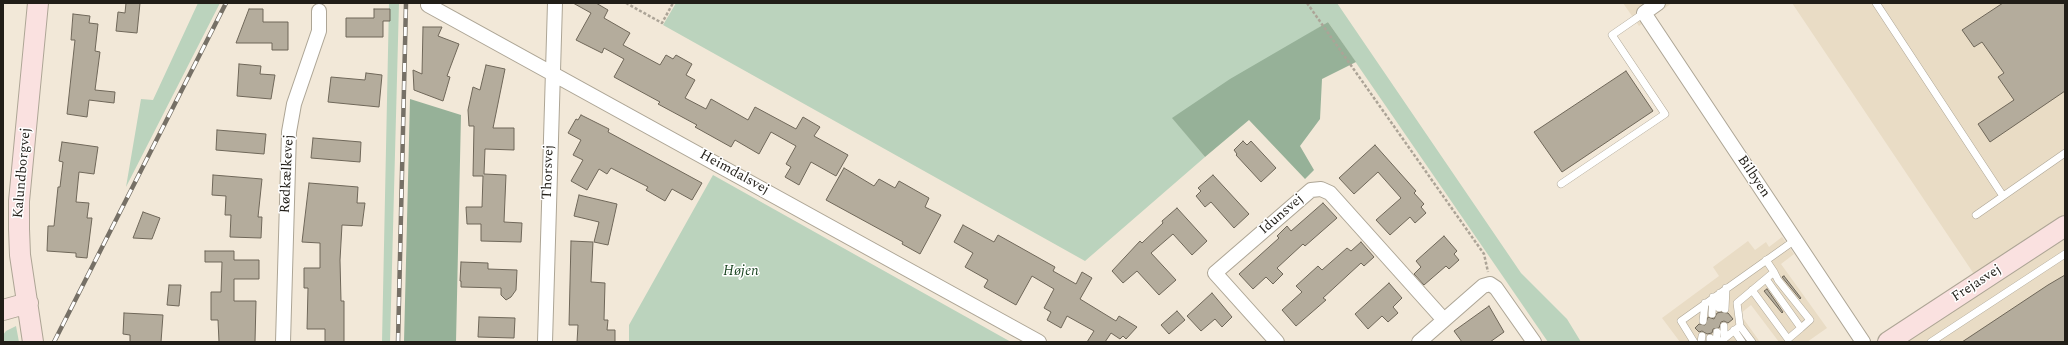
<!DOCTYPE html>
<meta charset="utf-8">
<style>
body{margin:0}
#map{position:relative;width:2068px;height:345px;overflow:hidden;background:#f2e8d8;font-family:Spectral,serif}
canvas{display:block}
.frame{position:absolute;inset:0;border:4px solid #211e18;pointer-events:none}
</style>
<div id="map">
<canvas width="2068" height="345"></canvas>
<div class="frame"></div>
</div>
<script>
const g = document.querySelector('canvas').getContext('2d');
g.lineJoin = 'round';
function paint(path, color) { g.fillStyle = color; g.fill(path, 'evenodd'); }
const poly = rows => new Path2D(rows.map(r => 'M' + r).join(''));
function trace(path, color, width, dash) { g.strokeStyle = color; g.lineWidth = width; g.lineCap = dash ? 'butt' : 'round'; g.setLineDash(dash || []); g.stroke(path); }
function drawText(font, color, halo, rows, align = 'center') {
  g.font = font + ' Spectral,serif'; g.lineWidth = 3; g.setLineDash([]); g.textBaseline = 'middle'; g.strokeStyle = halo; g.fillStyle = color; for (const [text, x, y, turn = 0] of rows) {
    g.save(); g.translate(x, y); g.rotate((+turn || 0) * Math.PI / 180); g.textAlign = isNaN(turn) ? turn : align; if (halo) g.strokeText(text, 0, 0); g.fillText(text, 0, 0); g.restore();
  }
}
paint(poly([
 [1623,3,1672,3,1639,26],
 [1792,3,2065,3,2065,342,1902,342,1984,289],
 [1782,237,1794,254,1781,264,1827,328,1807,342,1779,342,1751,305,1740,314,1760,342,1680,342,1662,318,1719,276,1713,267,1748,241,1755,250,1766,242,1769,247]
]), '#e9dcc5');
paint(poly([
 [198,3,220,3,126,187,141,99,153,100],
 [389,3,399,3,390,342,382,342],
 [676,3,1337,3,1521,273,1567,319,1581,342,1548,342,1328,22,1173,118,1205,157,1085,261,663,25],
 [713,175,1011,342,629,342,629,325],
 [16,326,19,342,3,342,3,335,6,331]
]), '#bbd3bd');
paint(poly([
 [1328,22,1356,62,1322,79,1320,119,1300,146,1314,170,1305,179,1249,120,1205,157,1172,118,1230,79],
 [410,99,461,115,456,342,404,342]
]), '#96b198');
const building = poly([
 [126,3,140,3,137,33,116,31,118,12,125,13,126,3],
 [573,3,596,3,608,10,604,18,630,33,623,45,660,65,666,55,673,59,676,55,692,64,686,75,695,80,685,98,706,109,711,99,748,120,755,107,796,129,803,117,820,127,814,136,848,155,836,176,811,162,799,185,785,177,791,167,786,164,796,146,771,132,759,154,735,140,731,147,695,127,697,125,658,104,660,102,614,77,624,59,604,48,602,53,576,40,591,13,573,3],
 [2003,3,2065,3,2065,91,1990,142,1978,124,2014,100,1998,77,2004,73,1982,42,1974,47,1962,30,2003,3],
 [249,9,263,9,263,22,288,22,288,50,272,50,272,43,236,43,249,9],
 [374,9,390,9,390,21,383,21,383,37,346,37,346,18,374,18,374,9],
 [73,14,90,16,89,23,98,24,95,51,100,52,95,90,115,92,114,103,89,100,87,117,67,114,75,40,71,40,73,14],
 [423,27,442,27,438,36,459,44,447,76,450,77,443,101,414,90,413,70,422,74,423,27],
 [239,64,261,66,260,74,275,75,271,99,237,96,239,64],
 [486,65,505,69,493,128,514,128,514,150,485,149,484,174,506,175,504,222,522,223,521,242,481,241,481,224,467,224,466,207,482,207,483,176,473,176,474,126,469,126,468,110,473,87,480,90,486,65],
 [1626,71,1653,111,1562,172,1534,132,1626,71],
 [366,73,382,75,379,107,328,102,331,77,365,80,366,73],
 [581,115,609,129,608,132,702,183,692,200,672,189,665,201,646,190,648,187,611,168,607,174,599,169,587,190,571,181,583,160,573,155,581,140,568,133,576,119,578,120,581,115],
 [217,130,266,134,264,154,216,150,217,130],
 [313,138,361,142,360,162,311,158,313,138],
 [1243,141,1247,145,1251,141,1276,168,1261,182,1236,155,1237,154,1234,150,1243,141],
 [62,142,98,147,94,174,79,172,76,202,89,203,87,218,92,218,87,258,76,257,76,253,47,251,48,226,54,226,58,187,60,187,63,162,59,161,62,142],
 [1375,145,1416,191,1414,193,1424,204,1421,207,1426,213,1415,223,1410,217,1390,235,1376,220,1401,198,1378,172,1354,194,1339,178,1375,145],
 [844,168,874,186,879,179,895,188,899,181,929,198,925,207,941,215,920,254,902,244,903,242,826,200,844,168],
 [213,175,262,179,258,217,262,217,261,238,230,237,231,215,225,215,226,196,212,195,213,175],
 [1213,175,1249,214,1234,228,1211,202,1205,207,1196,196,1201,191,1198,188,1213,175],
 [309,183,358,187,357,203,365,203,362,226,342,225,340,260,341,301,344,301,344,342,325,342,325,329,307,329,308,288,304,288,304,268,320,268,320,243,302,242,309,183],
 [579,195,617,204,608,245,594,242,599,222,574,216,579,195],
 [1323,203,1337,218,1305,246,1303,244,1277,268,1283,274,1273,284,1266,277,1253,289,1239,274,1279,238,1277,236,1287,226,1291,231,1323,203],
 [1177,208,1207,241,1192,255,1173,234,1151,253,1176,280,1159,295,1137,271,1123,283,1112,271,1140,241,1142,243,1163,223,1162,221,1177,208],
 [143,212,160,218,152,239,133,238,143,212],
 [963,225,994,242,998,235,1055,267,1053,271,1076,284,1082,272,1092,278,1080,299,1116,321,1119,316,1137,327,1126,339,1123,336,1120,339,1111,333,1105,342,1087,342,1094,331,1067,316,1061,328,1047,320,1051,312,1044,308,1054,289,1032,276,1016,305,984,287,988,280,965,267,973,253,954,242,963,225],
 [1444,236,1457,251,1454,254,1459,260,1449,269,1446,266,1424,285,1414,274,1421,267,1416,261,1444,236],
 [571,241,593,242,591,282,605,283,604,320,608,320,607,330,615,330,615,342,577,342,578,325,569,325,571,241],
 [1361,242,1374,257,1364,266,1361,263,1323,298,1326,300,1296,326,1282,310,1302,292,1296,286,1318,266,1322,270,1347,248,1351,251,1361,242],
 [205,251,234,251,234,260,259,260,259,279,234,279,234,301,256,301,255,342,219,342,218,320,211,320,211,292,221,292,222,262,205,262,205,251],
 [461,262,488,263,488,269,517,270,516,290,511,297,506,300,501,295,501,288,461,287,461,281,460,281,461,262],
 [2065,275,2065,342,1962,342,2048,285,2065,275],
 [1784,276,1801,298,1800,299,1782,277,1784,276],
 [1389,283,1402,298,1393,307,1398,313,1388,322,1382,316,1368,329,1355,314,1389,283],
 [169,285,181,285,179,306,167,305,169,285],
 [1767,289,1783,312,1782,313,1764,291,1767,289],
 [1212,293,1232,317,1222,327,1215,319,1201,331,1187,316,1212,293],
 [1489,306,1504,332,1490,342,1462,342,1454,331,1489,306],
 [1177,311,1185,320,1169,334,1161,325,1177,311],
 [1721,312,1728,313,1733,319,1728,323,1724,321,1721,322,1719,328,1713,329,1712,333,1707,334,1702,331,1699,332,1695,328,1699,324,1705,325,1708,317,1714,319,1717,313,1721,312],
 [124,313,163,315,161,342,130,342,130,335,123,334,124,313],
 [479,317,515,318,514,338,478,337,479,317]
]);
paint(building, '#b4ac9c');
trace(building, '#6f6759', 1);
const lane = poly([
 [1876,3,2003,196],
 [1561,184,1665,114,1612,35,1644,13],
 [1976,215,2065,153],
 [1766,279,1801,328],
 [1752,290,1788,339,1801,328,1810,320,1778,280,1774,272],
 [1719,308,1720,293],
 [1725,309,1726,288],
 [1712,314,1713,297],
 [1703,321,1705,303],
 [1740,326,1752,342],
 [1734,330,1742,342],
 [1724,339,1724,326],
 [1694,342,1681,321,1795,240],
 [1701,342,1702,336],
 [1710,342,1710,338],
 [1716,342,1717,332],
 [1720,342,1740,326,1737,303,1774,272,1766,260],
 [1931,342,2065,254]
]);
const street = poly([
 [1658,3,1644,13,1863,342],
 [428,5,1039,342],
 [283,342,289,132,294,104,319,31,319,11],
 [545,342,555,3],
 [1277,342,1215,273,1311,190,1321,189,1330,193,1444,320],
 [1419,342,1483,286,1490,284,1496,288,1534,342]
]);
const secondary = poly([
 [3,310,28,303],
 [33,342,20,255,19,229,19,201,38,3],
 [1888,342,2065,226]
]);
trace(lane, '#ada595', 8);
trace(street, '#ada595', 16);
trace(secondary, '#ada595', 22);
trace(poly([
 [626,3,662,23,673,3],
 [1307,3,1484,254,1488,272]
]), '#aca497', 2.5, [3, 2]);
trace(lane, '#fff', 7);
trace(street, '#fff', 14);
trace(secondary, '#fae1e0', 20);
const rail = poly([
 [54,342,226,3],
 [398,342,406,3]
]);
trace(rail, '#767066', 4.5);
trace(rail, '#fff', 3, [9]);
drawText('14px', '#211e18', '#fff', [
 ["Thorsvej",549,172,-88],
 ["Kalundborgvej",23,173,-85],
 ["Heimdalsvej",734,173,29],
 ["Rødkælkevej",288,174,-87],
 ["Bilbyen",1753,177,56],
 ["Idunsvej",1282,215,-41],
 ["Frejasvej",1977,284,-33]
]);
drawText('italic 14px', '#194420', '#fff', [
 ["Højen",741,272]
]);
</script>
